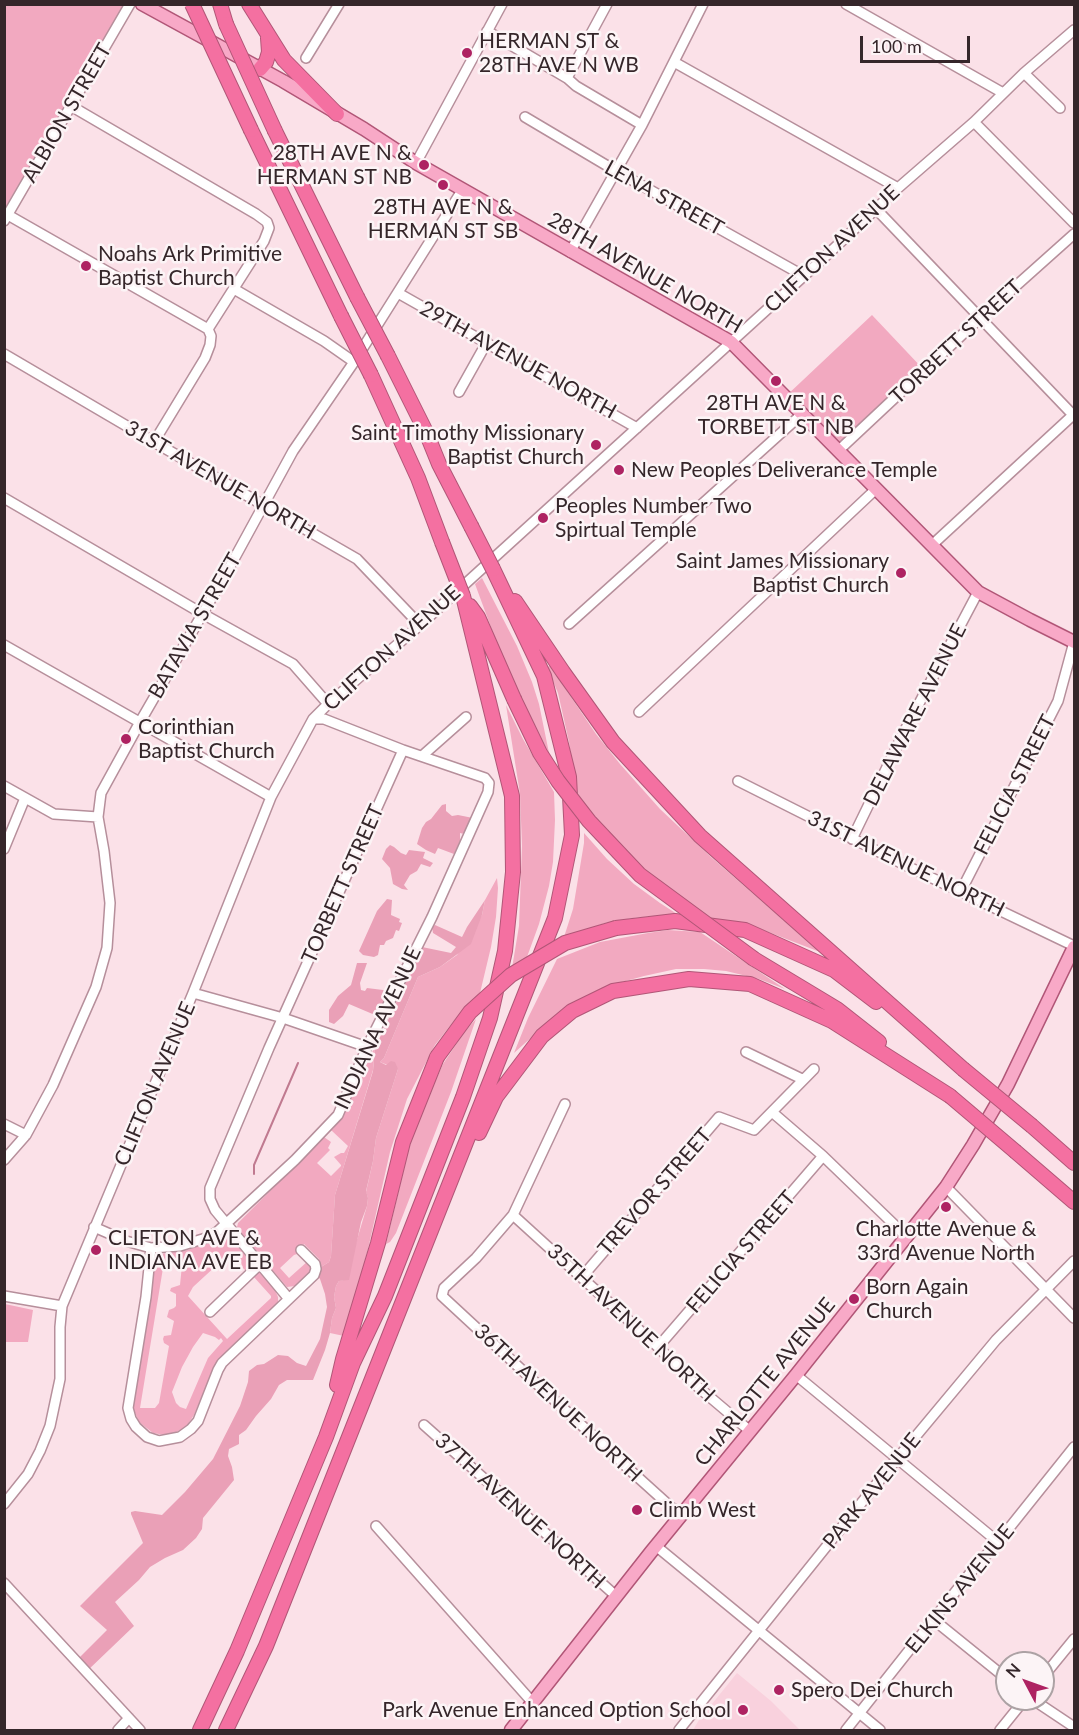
<!DOCTYPE html>
<style>
body{margin:0}
#map{position:relative;width:1079px;height:1735px;overflow:hidden;background:#fbe1e8;font-family:Lato,sans-serif}
canvas{display:block}
.frame{position:absolute;inset:0;border:6px solid #35262a;pointer-events:none}
.north{position:absolute;left:995px;top:1651px;width:60px;height:60px;box-sizing:border-box;background:#fcf4f6;border:2px solid #aca2a4;border-radius:50%;rotate:311deg;font-size:16px;font-weight:700;line-height:24px;text-align:center;color:#35262a}
.north::after{content:'';display:block;margin:auto;width:21px;height:27px;background:#ae2362;clip-path:polygon(50% 0,100% 100%,50% 72%,0 100%)}
.scale{position:absolute;left:860px;top:36px;width:110px;height:27px;box-sizing:border-box;border:3px solid #35262a;border-top:0;padding-left:8px;font-size:18px;line-height:21px;white-space:nowrap;color:#35262a;-webkit-text-stroke:4px #fcf4f6;paint-order:stroke}
</style>
<div id="map">
<canvas width="1079" height="1735"></canvas>
<div class="frame"></div>
<div class="north">N</div>
<div class="scale">100 m</div>
</div>
<script>
const g = document.querySelector('canvas').getContext('2d');
g.lineJoin = 'round';
function paint(path, color) { g.fillStyle = color; g.fill(path, 'evenodd'); }
const poly = rows => new Path2D(rows.map(r => 'M' + r).join(''));
function trace(path, color, width, dash) { g.strokeStyle = color; g.lineWidth = width; g.lineCap = dash ? 'butt' : 'round'; g.setLineDash(dash || []); g.stroke(path); }
function drawText(font, color, halo, rows, align = 'center') {
  g.font = font + ' Lato,sans-serif'; g.lineWidth = 5; g.setLineDash([]); g.textBaseline = 'middle'; g.strokeStyle = halo; g.fillStyle = color; for (const [text, x, y, turn = 0] of rows) {
    g.save(); g.translate(x, y); g.rotate((+turn || 0) * Math.PI / 180); g.textAlign = isNaN(turn) ? turn : align; if (halo) g.strokeText(text, 0, 0); g.fillText(text, 0, 0); g.restore();
  }
}
paint(poly([
 [737,1673,771,1701,800,1730,693,1730,699,1720]
]), '#f9d1dd');
paint(poly([
 [119,4,123,7,5,208,5,5],
 [872,315,924,370,838,451,785,397],
 [482,578,517,646,532,682,539,704,549,753,516,688,492,630,475,584],
 [550,666,596,734,620,764,660,809,711,857,820,952,763,930,733,922,710,918,645,871,603,829,577,797,569,742,558,693,547,667],
 [506,705,523,739,554,792,555,820,553,862,549,886,539,924,527,957,512,968,519,926,522,846,520,794],
 [584,833,607,859,634,884,660,903,677,914,633,918,605,923,564,937,573,909,584,843],
 [497,878,498,888,496,917,491,947,480,993,453,1022,435,1045,407,1099,390,1152,368,1249,344,1336,330,1333,332,1318,336,1308,334,1297,336,1286,339,1281,344,1280,356,1243,367,1206,368,1198,366,1192,373,1161,376,1138,398,1069,380,1062,384,1058,418,977,440,967,457,955,482,915,485,900],
 [668,930,700,932,785,989,759,979,726,971,704,969,676,969,644,976,615,984,552,1019,514,1053,528,1018,557,959,600,942,648,933],
 [476,1019,451,1092,396,1233,390,1242,386,1244,410,1144,418,1121,443,1064,465,1031],
 [375,1048,373,1070,335,1195,331,1256,329,1262,321,1267,319,1259,304,1244,297,1254,294,1255,280,1268,289,1278,308,1261,311,1263,312,1270,295,1286,287,1287,241,1234,237,1227,238,1223,324,1137,331,1142,328,1148,330,1150,317,1163,331,1176,341,1166,341,1165,334,1157,341,1153,344,1153,348,1146,331,1130,333,1129,343,1114,368,1058],
 [222,1236,227,1236,232,1240,253,1264,252,1267,246,1271,241,1266,242,1264,230,1253,193,1287,188,1296,227,1339,271,1298,271,1296,253,1276,258,1272,260,1272,275,1290,278,1297,278,1302,216,1363,194,1415,188,1424,183,1429,171,1434,165,1435,153,1433,139,1422,132,1406,149,1308,154,1262,156,1257,160,1254,188,1250],
 [164,1262,182,1265,180,1285,171,1288,170,1291,176,1294,176,1306,174,1308,169,1310,167,1317,174,1321,171,1335,164,1336,163,1339,164,1343,169,1346,159,1403,155,1408,140,1408],
 [203,1333,215,1337,219,1340,221,1338,223,1341,208,1358,186,1409,180,1407,176,1403,172,1392,182,1367,193,1347],
 [5,1304,33,1310,28,1342,5,1342]
]), '#f2a9c0');
paint(poly([
 [446,804,446,811,452,816,458,815,473,818,464,834,460,833,460,841,454,854,438,848,435,854,426,850,417,844,422,828,426,822,431,819,442,805],
 [390,845,394,847,401,853,406,855,409,850,425,852,423,858,433,863,430,867,421,864,417,871,410,875,404,885,408,890,402,889,393,884,390,868,382,859,386,849],
 [387,899,392,900,391,915,400,919,399,922,402,923,399,931,396,930,393,938,386,941,384,945,380,945,378,955,374,957,363,955,359,951,377,911],
 [485,900,482,915,471,944,440,967,418,977,384,1058,380,1062,386,1065,391,1061,395,1062,398,1069,376,1138,373,1161,366,1191,368,1198,367,1206,361,1222,349,1280,339,1281,336,1286,334,1297,336,1308,332,1318,330,1333,325,1350,313,1380,287,1380,279,1385,271,1399,256,1416,246,1430,239,1435,239,1444,229,1449,228,1456,232,1467,234,1480,203,1518,202,1529,196,1538,183,1550,165,1558,150,1567,139,1580,115,1602,134,1626,86,1672,76,1661,107,1630,80,1606,143,1543,131,1514,131,1512,135,1511,162,1515,185,1492,213,1459,240,1406,248,1382,249,1371,257,1365,264,1364,278,1355,288,1356,297,1363,306,1366,320,1339,327,1307,325,1294,320,1279,316,1274,321,1267,329,1262,331,1256,335,1195,373,1071,375,1048,422,947,451,953,456,947,433,933,432,927,435,925,462,937,467,927],
 [357,963,367,963,360,983,361,990,365,991,367,988,383,990,388,992,388,997,382,1004,388,1007,382,1018,349,1004,343,1016,334,1024,329,1022,329,1010,338,996,351,985]
]), '#eaa0b7');
trace(poly([
 [254,1174,254,1165,298,1063]
]), '#c07a90', 2);
const minor = poly([
 [846,4,1003,93],
 [487,31,567,78,576,86,642,125],
 [306,58,339,4],
 [674,62,898,188],
 [1024,73,1060,108],
 [567,78,607,4],
 [71,106,256,214,267,222,269,228,264,241,208,329,211,336,210,345,205,358,154,442],
 [525,117,616,171,804,276],
 [974,122,1074,223],
 [416,163,502,4],
 [877,210,1074,416],
 [8,215,208,329],
 [4,221,130,4],
 [570,252,642,125,703,4],
 [234,289,324,341,354,362],
 [398,293,637,428],
 [4,354,154,442,357,559,420,625],
 [459,392,487,342],
 [838,451,980,318,1074,234],
 [4,498,203,614,293,664,328,704],
 [932,545,1073,415],
 [569,624,802,414],
 [4,645,271,797],
 [639,712,876,489],
 [422,756,466,717],
 [738,781,907,866,1074,946],
 [4,786,54,814,98,817],
 [852,839,905,730,978,592],
 [4,849,25,798],
 [961,891,1058,701,1074,642],
 [193,993,283,1018,367,1047],
 [746,1052,802,1079],
 [565,1104,513,1215,476,1258,444,1288,442,1296,631,1471,672,1508,682,1514],
 [772,1112,823,1156,907,1237],
 [4,1124,26,1135],
 [4,1160,26,1135,53,1085,96,987,107,948,110,903,104,851,98,817,101,793,140,722,233,561,293,451,354,362,463,189],
 [946,1187,1074,1318],
 [513,1215,658,1347,698,1387,750,1431],
 [94,1227,126,1241,151,1248,146,1297,128,1408,131,1419,136,1427,147,1437,159,1441,180,1437,191,1429,198,1421,218,1370,222,1363,314,1275,316,1269,315,1264,301,1250],
 [151,1248,180,1246,206,1238,217,1232,295,1160,338,1115,367,1047,432,917,488,792,489,783,485,778,403,750,324,719,313,719],
 [582,1277,719,1117,754,1130,814,1069],
 [4,1296,62,1306],
 [289,1299,215,1210,210,1199,210,1188,269,1048,403,750],
 [210,1312,260,1264],
 [658,1347,823,1156],
 [796,1375,998,1542],
 [424,1425,616,1596],
 [4,1504,28,1474,40,1451,50,1426,60,1379,60,1327,62,1306,193,993,271,797,313,719,328,704,420,625,828,254,898,188,974,122,1024,73,1074,30],
 [376,1526,533,1703],
 [656,1546,880,1730],
 [4,1583,140,1730],
 [934,1620,1007,1679],
 [1043,1677,1074,1639],
 [1032,1699,1074,1727],
 [118,1730,129,1718],
 [679,1730,891,1466,996,1340,1074,1261],
 [846,1730,971,1572,998,1542,1074,1447],
 [1000,1730,1025,1699]
]);
const major = poly([
 [142,4,283,81,364,129,416,163,731,342,978,592,1030,620,1074,642],
 [511,1730,651,1552,796,1375,946,1187,973,1145,1008,1084,1074,947]
]);
const highway = poly([
 [220,4,226,24],
 [249,4,284,60,337,114],
 [260,69,266,62,269,52,268,38],
 [251,130,341,316],
 [275,131,357,297],
 [388,356,426,432,439,464,471,526],
 [371,375,418,478,442,542],
 [515,601,563,672,613,742,700,836,963,1069],
 [470,606,478,617,514,699],
 [616,928,675,921,745,930,834,970,876,1002],
 [754,959,837,1009,879,1042],
 [1032,1126,1074,1163],
 [479,1133,496,1097,542,1036,572,1011,613,991,689,979,750,984,832,1021,950,1096],
 [1016,1152,1074,1202],
 [337,1385,343,1359,378,1243,403,1142,437,1057],
 [200,1730,237,1651,326,1437,353,1363,385,1296,463,1097,490,1018,505,951,513,872,512,796,463,596],
 [226,1730,266,1646,555,918,572,835,569,777,544,676,493,569]
]);
trace(minor, '#b68f9b', 12);
trace(major, '#b15677', 15);
trace(highway, '#b15677', 16);
trace(minor, '#fff', 9);
trace(major, '#f8a9c7', 12);
trace(highway, '#f470a1', 14);
const highwayBridge = poly([
 [192,4,251,130],
 [226,24,275,131],
 [357,297,388,356],
 [341,316,371,375],
 [471,526,493,569],
 [442,542,463,596],
 [514,699,540,753,558,781,589,821,640,875,754,959],
 [437,1057,470,1012,511,975,565,943,616,928],
 [963,1069,1032,1126],
 [950,1096,1016,1152]
]);
trace(highwayBridge, '#b15677', 16, []);
trace(highwayBridge, '#f470a1', 14);
for (const [x, y, r, color] of [
 [467,53,6,"#ae2362"],
 [424,165,6,"#ae2362"],
 [443,185,6,"#ae2362"],
 [86,266,6,"#ae2362"],
 [776,381,6,"#ae2362"],
 [596,445,6,"#ae2362"],
 [619,470,6,"#ae2362"],
 [543,518,6,"#ae2362"],
 [901,573,6,"#ae2362"],
 [126,739,6,"#ae2362"],
 [946,1207,6,"#ae2362"],
 [96,1250,6,"#ae2362"],
 [854,1299,6,"#ae2362"],
 [637,1510,6,"#ae2362"],
 [779,1690,6,"#ae2362"],
 [743,1710,6,"#ae2362"]
]) { const dot = new Path2D(); dot.arc(x, y, r, 0, 2 * Math.PI); g.fillStyle = color; g.fill(dot); trace(dot, '#fcf4f6', 2); }
drawText('21px', '#35262a', '#fcf4f6', [
 ["HERMAN ST &",479,41],
 ["28TH AVE N WB",479,65],
 ["28TH AVE N &",412,153,"right"],
 ["HERMAN ST NB",412,177,"right"],
 ["28TH AVE N &",443,207,"center"],
 ["HERMAN ST SB",443,231,"center"],
 ["Noahs Ark Primitive",98,254],
 ["Baptist Church",98,278],
 ["28TH AVE N &",776,403,"center"],
 ["TORBETT ST NB",776,427,"center"],
 ["Saint Timothy Missionary",584,433,"right"],
 ["Baptist Church",584,457,"right"],
 ["New Peoples Deliverance Temple",631,470],
 ["Peoples Number Two",555,506],
 ["Spirtual Temple",555,530],
 ["Saint James Missionary",889,561,"right"],
 ["Baptist Church",889,585,"right"],
 ["Corinthian",138,727],
 ["Baptist Church",138,751],
 ["Charlotte Avenue &",946,1229,"center"],
 ["33rd Avenue North",946,1253,"center"],
 ["CLIFTON AVE &",108,1238],
 ["INDIANA AVE EB",108,1262],
 ["Born Again",866,1287],
 ["Church",866,1311],
 ["Climb West",649,1510],
 ["Spero Dei Church",791,1690],
 ["Park Avenue Enhanced Option School",731,1710,"right"]
], 'left');
drawText('21px', '#35262a', '#fcf4f6', [
 ["ALBION STREET",67,113,-60],
 ["LENA STREET",664,198,29],
 ["CLIFTON AVENUE",832,249,-43],
 ["28TH AVENUE NORTH",645,273,30],
 ["TORBETT STREET",956,342,-43],
 ["29TH AVENUE NORTH",518,360,29],
 ["31ST AVENUE NORTH",220,480,30],
 ["BATAVIA STREET",195,626,-60],
 ["CLIFTON AVENUE",392,648,-42],
 ["DELAWARE AVENUE",915,715,-63],
 ["FELICIA STREET",1015,785,-63],
 ["31ST AVENUE NORTH",906,864,26],
 ["TORBETT STREET",343,884,-66],
 ["INDIANA AVENUE",378,1028,-65],
 ["CLIFTON AVENUE",155,1084,-67],
 ["TREVOR STREET",655,1192,-49],
 ["FELICIA STREET",741,1252,-49],
 ["35TH AVENUE NORTH",631,1323,43],
 ["CHARLOTTE AVENUE",765,1382,-51],
 ["36TH AVENUE NORTH",558,1403,43],
 ["PARK AVENUE",872,1491,-51],
 ["37TH AVENUE NORTH",520,1511,42],
 ["ELKINS AVENUE",960,1589,-51]
]);
</script>
